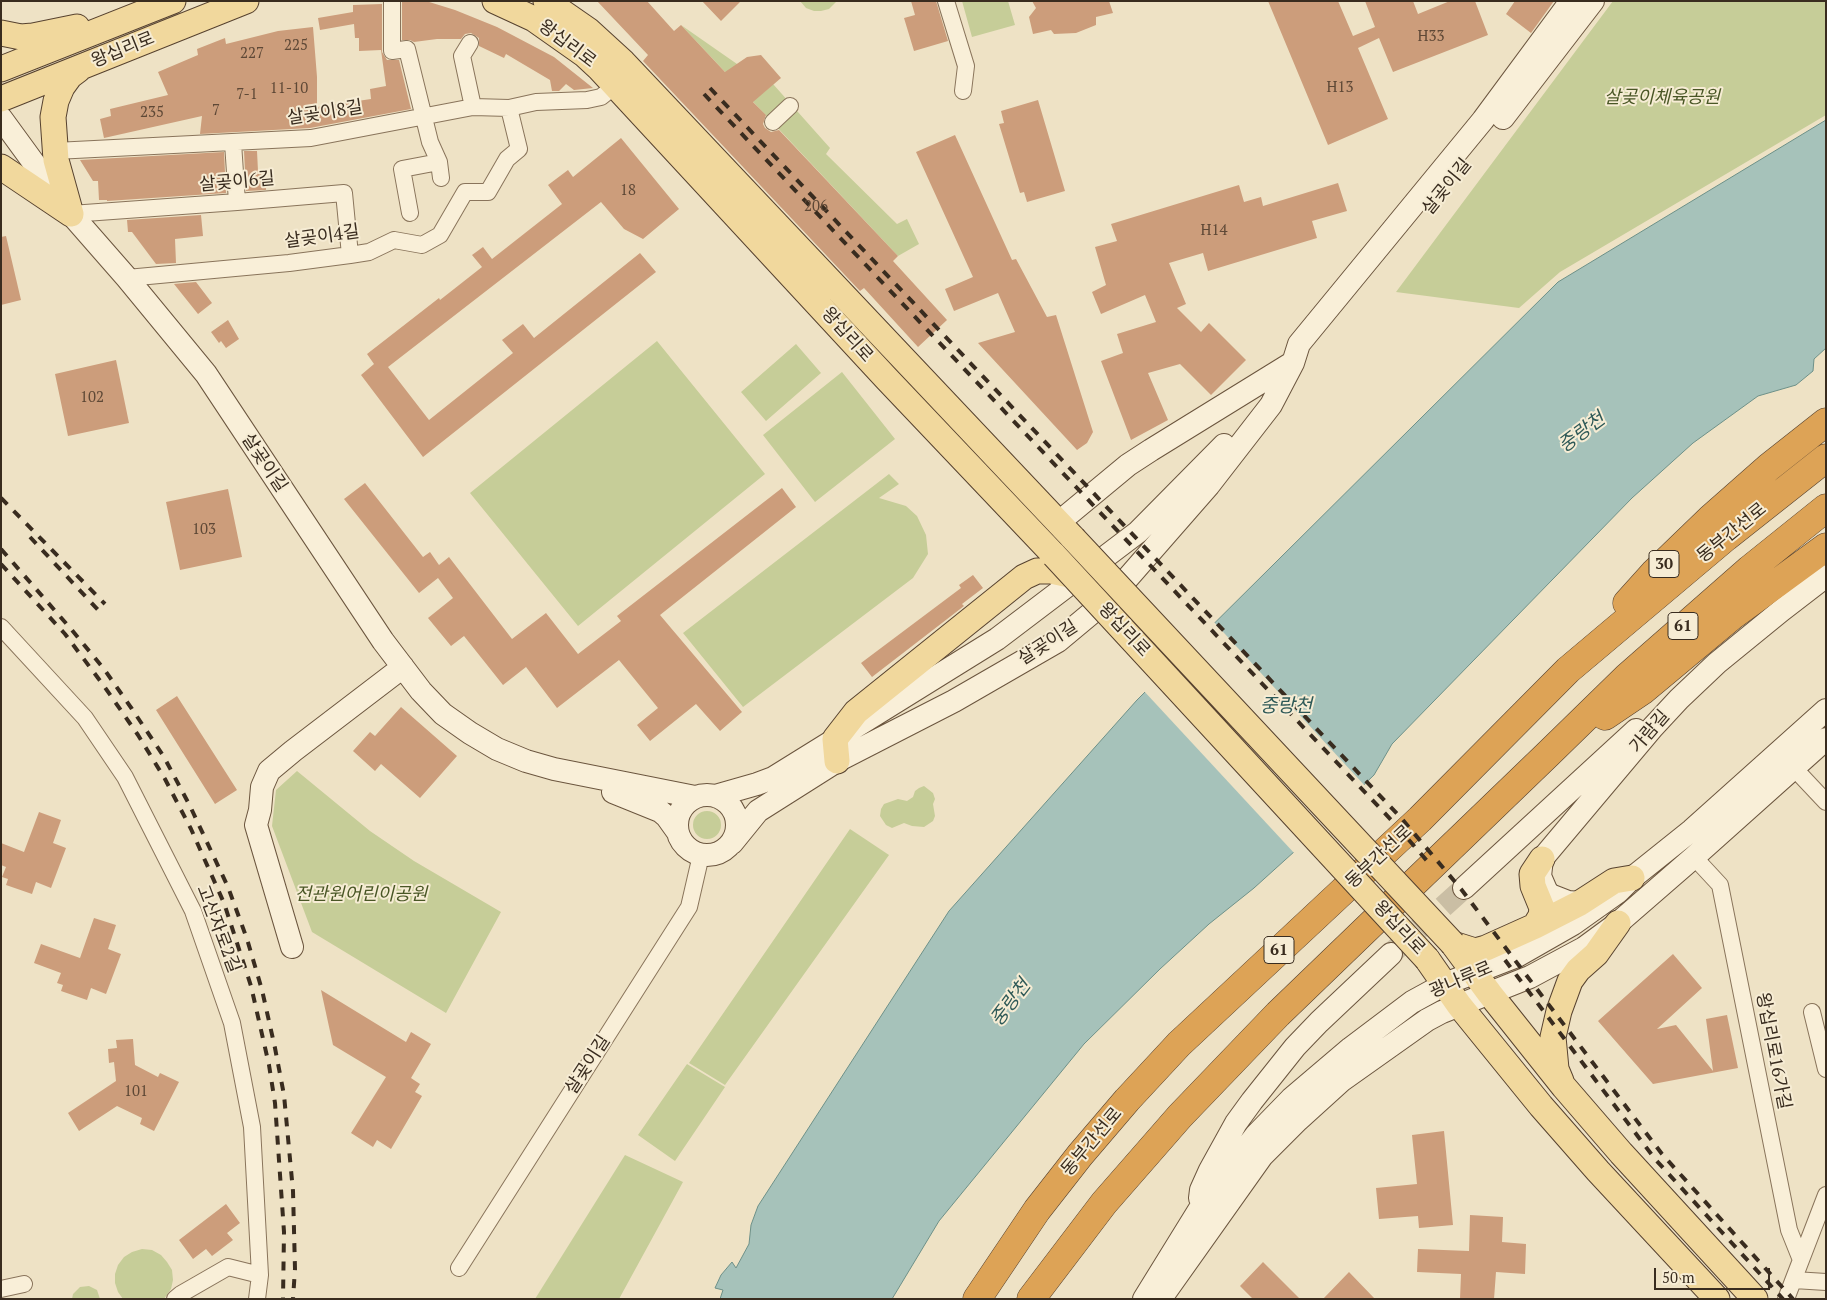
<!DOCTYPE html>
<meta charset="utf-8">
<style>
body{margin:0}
#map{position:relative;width:1827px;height:1300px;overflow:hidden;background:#eee2c5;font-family:"PT Serif",serif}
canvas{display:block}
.frame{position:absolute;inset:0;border:2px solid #392c1f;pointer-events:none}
.scale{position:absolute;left:1654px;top:1268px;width:116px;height:22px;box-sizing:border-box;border:2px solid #392c1f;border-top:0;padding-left:6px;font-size:15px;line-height:18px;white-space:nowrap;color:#392c1f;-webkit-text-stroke:4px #f6ecd4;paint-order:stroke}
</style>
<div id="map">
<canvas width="1827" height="1300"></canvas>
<div class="frame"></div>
<div class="scale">50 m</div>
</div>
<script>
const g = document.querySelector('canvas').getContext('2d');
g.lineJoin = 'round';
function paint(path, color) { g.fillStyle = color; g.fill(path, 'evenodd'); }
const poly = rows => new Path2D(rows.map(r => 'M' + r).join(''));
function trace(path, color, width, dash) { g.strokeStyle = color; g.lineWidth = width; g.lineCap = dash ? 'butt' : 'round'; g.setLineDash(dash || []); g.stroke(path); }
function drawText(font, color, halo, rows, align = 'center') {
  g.font = font + ' "PT Serif","Noto Sans KR",serif'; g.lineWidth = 4; g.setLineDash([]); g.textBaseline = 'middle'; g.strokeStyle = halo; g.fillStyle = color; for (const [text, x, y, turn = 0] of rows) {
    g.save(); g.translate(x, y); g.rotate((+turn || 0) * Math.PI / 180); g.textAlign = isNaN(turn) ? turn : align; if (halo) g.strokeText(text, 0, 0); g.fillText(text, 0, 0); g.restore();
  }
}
paint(poly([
 [800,1,837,1,829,9,821,11,814,11,806,8],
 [962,1,1008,1,1015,25,972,37],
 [1613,1,1826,1,1826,115,1560,272,1519,308,1396,292],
 [681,25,737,64,763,93,773,84,830,148,826,154,897,224,907,219,919,244,898,256],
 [657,341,765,474,578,626,470,493],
 [796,344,821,373,766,421,741,392],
 [842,372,895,439,815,502,763,435],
 [889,474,899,484,879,498,906,506,917,516,926,535,928,554,913,578,743,707,683,633],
 [297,771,370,831,414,861,501,912,446,1013,312,932,272,826,276,790],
 [924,786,933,793,935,799,933,804,935,816,933,821,924,827,912,826,904,823,892,828,886,825,880,816,881,809,884,804,898,799,907,801,913,797,915,791,919,788],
 '693 825a14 14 0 1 1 28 0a14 14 0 1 1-28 0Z',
 [850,829,889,855,725,1085,689,1063],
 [687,1064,725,1087,675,1161,638,1135],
 [625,1155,683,1182,619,1299,535,1299],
 [142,1249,152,1250,161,1255,167,1262,172,1270,173,1280,171,1289,164,1299,123,1299,118,1292,115,1283,115,1274,118,1265,124,1257,132,1252],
 [89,1286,97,1290,100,1299,72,1299,73,1294,80,1287]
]), '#c6cd98');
const water = poly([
 [1826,120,1826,348,1814,359,1813,371,1796,385,1758,396,1693,443,1632,498,1392,744,1374,775,1295,851,1254,888,1209,924,1160,969,1084,1044,939,1221,892,1299,720,1299,723,1290,715,1288,721,1275,732,1262,736,1268,749,1244,751,1225,758,1206,949,911,1137,700,1558,282,1826,120]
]);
paint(water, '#a6c2ba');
trace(water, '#6d9088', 1);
paint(poly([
 [1213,621,1366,787,1295,854,1143,690]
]), '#eee2c5');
paint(poly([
 [402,1,426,1,455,10,497,27,554,57,593,88,574,90,566,84,559,91,552,91,550,80,506,54,504,58,479,46,479,38,471,33,465,34,461,39,437,39,414,42,410,40,402,40],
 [597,1,647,1,674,31,681,25,725,72,747,57,761,55,781,78,753,102,766,115,763,124,765,128,771,132,779,130,898,256,893,261,947,320,918,347,864,288,860,291,643,61,648,55],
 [702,1,741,1,721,21],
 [911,1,936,1,948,41,914,51,904,18,915,15],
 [1032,1,1109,1,1113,13,1096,17,1096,25,1076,33,1054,34,1051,30,1033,34,1029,17,1036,8],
 [1268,1,1338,1,1353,36,1375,27,1365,1,1413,1,1418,14,1450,1,1475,1,1488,35,1393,72,1379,38,1358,48,1388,119,1328,145],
 [1515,1,1554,1,1531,33,1506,14],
 [382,4,382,52,387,60,399,60,411,109,310,128,200,134,202,116,104,138,100,119,111,116,110,109,168,95,158,72,198,55,197,49,225,38,226,44,278,31,313,27,317,77,317,107,371,99,370,89,386,86,381,50,359,51,359,38,355,38,354,24,320,30,318,18,353,12,353,5],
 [1038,100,1065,191,1027,202,1024,192,1020,193,999,124,1004,123,1001,111],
 [955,135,1012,260,1016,259,1047,317,1056,315,1093,432,1087,443,1077,450,978,343,1015,332,998,293,954,311,945,289,973,277,916,152],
 [621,138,679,209,643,239,624,229,601,202,388,367,429,420,513,353,502,340,523,324,534,338,640,253,656,272,423,457,361,375,374,364,367,354,439,298,440,300,482,267,472,255,483,247,492,259,562,204,548,185,568,170,573,177],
 [244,151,257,151,258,171,265,171,266,190,246,191],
 [224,152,226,193,107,201,107,200,99,200,98,181,93,181,80,160],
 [1338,183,1347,211,1312,221,1317,238,1208,271,1203,253,1169,263,1186,304,1177,308,1201,332,1209,323,1246,360,1211,395,1180,364,1148,373,1168,420,1131,440,1101,361,1123,353,1117,334,1156,322,1145,295,1101,314,1092,292,1106,285,1095,247,1117,241,1111,224,1239,185,1244,202,1261,197,1263,206],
 [201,215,203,236,175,239,176,263,156,264,132,232,128,232,127,220],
 [6,236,21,300,1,305,1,237],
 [196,282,212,303,198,314,174,284],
 [228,320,239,339,226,348,221,341,219,343,211,332],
 [116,360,129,423,68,436,55,374],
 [365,483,423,557,430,552,439,565,449,557,512,639,546,613,578,654,621,621,617,616,782,488,796,507,660,615,742,712,720,731,696,704,650,741,637,725,658,708,619,660,557,708,526,667,503,685,464,636,451,646,428,618,453,598,438,578,419,593,344,499],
 [228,489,242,557,180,570,166,502],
 [973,575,983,588,962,604,964,606,872,677,861,663,961,588,959,585],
 [177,696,237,790,215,804,156,710],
 [401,707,457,756,420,798,381,764,375,771,353,751,370,732,375,736],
 [39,812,61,820,53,843,66,848,51,888,36,882,32,894,6,885,8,879,2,877,6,867,1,865,1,843,24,852],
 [94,918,116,925,108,949,121,954,106,994,91,988,87,1000,61,991,63,985,57,983,61,973,34,963,41,944,80,958],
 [1673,954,1702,988,1657,1029,1676,1025,1713,1071,1706,1019,1727,1015,1738,1068,1653,1084,1598,1021],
 [321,990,406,1042,411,1032,431,1044,411,1078,420,1084,415,1092,422,1096,391,1149,377,1140,373,1147,351,1133,386,1077,333,1045],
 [133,1039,135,1065,158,1077,160,1073,179,1082,154,1131,140,1124,142,1118,117,1106,79,1131,68,1113,116,1081,114,1062,109,1063,108,1049,117,1048,116,1040],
 [1444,1131,1453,1225,1419,1228,1418,1216,1379,1219,1376,1188,1417,1184,1412,1135],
 [226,1204,240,1223,227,1233,233,1240,212,1256,206,1249,193,1259,179,1240],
 [1470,1215,1503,1217,1502,1242,1526,1244,1525,1274,1496,1272,1494,1299,1460,1299,1461,1274,1417,1272,1418,1249,1469,1251],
 [1263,1262,1300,1299,1253,1299,1240,1286],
 [1349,1272,1375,1299,1323,1299]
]), '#cc9d7b');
trace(poly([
 [1394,951,1464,888]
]), '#cabea4', 22, [22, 11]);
const street = poly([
 [392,1,392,51,407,49,430,142,439,162,441,178],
 [946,1,966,66,963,91],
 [470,43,462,56,473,107],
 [773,122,790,106],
 [233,143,237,202],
 [55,151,311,138,473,107,509,108,536,102,587,100,601,97,616,85],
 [410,213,402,169,439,162],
 [71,214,237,202,344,193,350,255],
 [127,278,289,263,350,255,369,252,394,240,422,245,440,235,465,192,488,192,507,159,519,149,509,108],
 [1,627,85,718,125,777,193,911,232,1023,252,1127,260,1275,257,1299],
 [1793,767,1826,802],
 [1694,857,1720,885,1789,1230,1801,1260],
 [1812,1012,1826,1069],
 [459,1268,689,907,701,855],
 [1794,1280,1826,1282],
 [1,1289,24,1284],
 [175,1299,181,1294,228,1267,260,1275],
 [1786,1299,1826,1195]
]);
const secondary = poly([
 [1,118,71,214,127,278,206,374,383,641,421,691,443,714,470,733,497,749,526,761,554,769,695,797],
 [1503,118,1593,1],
 [1058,523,1128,465,1151,450,1292,363],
 [613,792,660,811,667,817,677,831],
 '677 825a30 30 0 1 1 60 0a30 30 0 1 1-60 0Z',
 [715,796,757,784,773,778,997,639,1138,532,1224,445],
 [732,843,758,811,837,761,954,701,1058,641,1112,596,1209,485,1271,405,1293,363,1299,344,1483,120,1571,1],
 [1464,888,1636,730],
 [1580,903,1568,902,1550,895,1546,890,1540,876,1542,859,1653,727,1679,699,1717,663,1782,610,1826,576],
 [292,947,256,825,260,810,262,787,269,771,293,751,403,667],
 [1200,1198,1201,1190,1210,1170,1236,1123,1252,1101,1295,1047,1319,1022,1391,954],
 [1164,1294,1262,1156,1298,1120,1341,1081,1427,1020,1442,1012,1530,977,1584,948,1618,923,1694,857,1826,739],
 [1144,1299,1199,1210,1256,1135,1291,1099,1351,1048,1412,1002,1445,984,1517,956,1573,924,1618,892,1632,878,1692,830,1826,710]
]);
const primary = poly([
 [495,1,534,19,585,55,599,68,886,378,1054,555],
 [546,1,588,30,623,62,1073,538],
 [1,33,21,37,33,36,77,27],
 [1,69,173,1],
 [1,99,246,1],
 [1,167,71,214],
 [71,214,56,160,53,117,56,101,62,87,70,76,78,70],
 [837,761,835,739,856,712,1024,577,1037,571,1051,571,1074,576],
 [1535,926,1541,916,1542,908,1533,886,1532,874,1542,859],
 [1453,944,1490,994,1564,1087,1621,1153,1755,1299],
 [1453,944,1475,951,1486,948,1535,926,1580,903,1614,881,1632,878],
 [1427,959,1459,1005,1541,1106,1598,1171,1717,1299],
 [1561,1081,1556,1069,1553,1037,1559,1011,1570,981,1578,970,1596,954,1618,923]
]);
const highway = poly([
 [1627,603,1654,573,1710,519,1769,467,1826,422],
 [1605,716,1642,691,1732,616,1826,547],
 [977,1299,1037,1210,1080,1155,1127,1100,1179,1044,1420,819,1568,670,1726,537,1826,458],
 [1031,1299,1104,1203,1180,1116,1278,1014,1548,754,1627,677,1750,569,1826,508]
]);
trace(street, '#89745b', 18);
trace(secondary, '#6b553e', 24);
trace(primary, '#57422f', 27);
trace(highway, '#57422f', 29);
trace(street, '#f9efd8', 16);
trace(secondary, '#f9efd8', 22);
trace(primary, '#f1d89d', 25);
trace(highway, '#dda356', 28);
trace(poly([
 [710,88,1402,819,1461,889,1662,1154,1793,1299],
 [704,94,1395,824,1428,862],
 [1,498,105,604],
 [30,537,100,612],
 [1,549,71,629,104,669,132,709,164,757,190,806,228,887,247,939,262,990,275,1048,284,1095,293,1191,295,1269,293,1299],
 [1,564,65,634,104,686,138,735,165,779,191,829,224,903,251,986,269,1065,275,1103,284,1232,283,1299],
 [1505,960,1655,1159,1783,1299]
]), '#392c1f', 4, [9, 9]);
const primaryBridge = poly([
 [1073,538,1453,944],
 [1054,555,1427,959]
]);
trace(primaryBridge, '#57422f', 27, []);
trace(primaryBridge, '#f1d89d', 25);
drawText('15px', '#5e4836', null, [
 ["H33",1431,37],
 ["225",296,46],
 ["227",252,54],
 ["H13",1340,88],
 ["11-10",289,89],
 ["7-1",247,95],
 ["7",216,111],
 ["235",152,113],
 ["18",628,191],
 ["206",816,207],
 ["H14",1214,231],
 ["102",92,398],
 ["103",204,530],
 ["101",136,1092]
]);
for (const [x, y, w] of [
 [1664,564,30],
 [1683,626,30],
 [1279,950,30]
]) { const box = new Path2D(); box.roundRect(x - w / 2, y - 13.5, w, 27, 4); g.fillStyle = '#f6ecd4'; g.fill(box); trace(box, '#392c1f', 1); }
drawText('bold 16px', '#392c1f', null, [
 ["30",1664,564],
 ["61",1683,626],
 ["61",1279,950]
]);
drawText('18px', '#392c1f', '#f6ecd4', [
 ["왕십리로",567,44,37],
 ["왕십리로",123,50,-22],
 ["살곶이8길",325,113,-9],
 ["살곶이6길",237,182,-5],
 ["살곶이길",1447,187,-51],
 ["살곶이4길",322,237,-8],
 ["왕십리로",847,335,48],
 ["살곶이길",264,463,56],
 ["동부간선로",1732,533,-39],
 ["왕십리로",1124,630,47],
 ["살곶이길",1048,643,-33],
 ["가람길",1650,732,-49],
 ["동부간선로",1379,857,-43],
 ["왕십리로",1399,928,47],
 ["고산자로2길",218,929,69],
 ["광나루로",1461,980,-23],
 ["왕십리로16가길",1773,1051,79],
 ["살곶이길",588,1065,-57],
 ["동부간선로",1092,1142,-50]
]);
drawText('italic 18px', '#495625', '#f6ecd4', [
 ["살곶이체육공원",1662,98],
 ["전관원어린이공원",361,895]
]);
drawText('italic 19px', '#2e5957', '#f6ecd4', [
 ["중랑천",1582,433,-37],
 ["중랑천",1286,707],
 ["중랑천",1011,1003,-53]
]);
</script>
